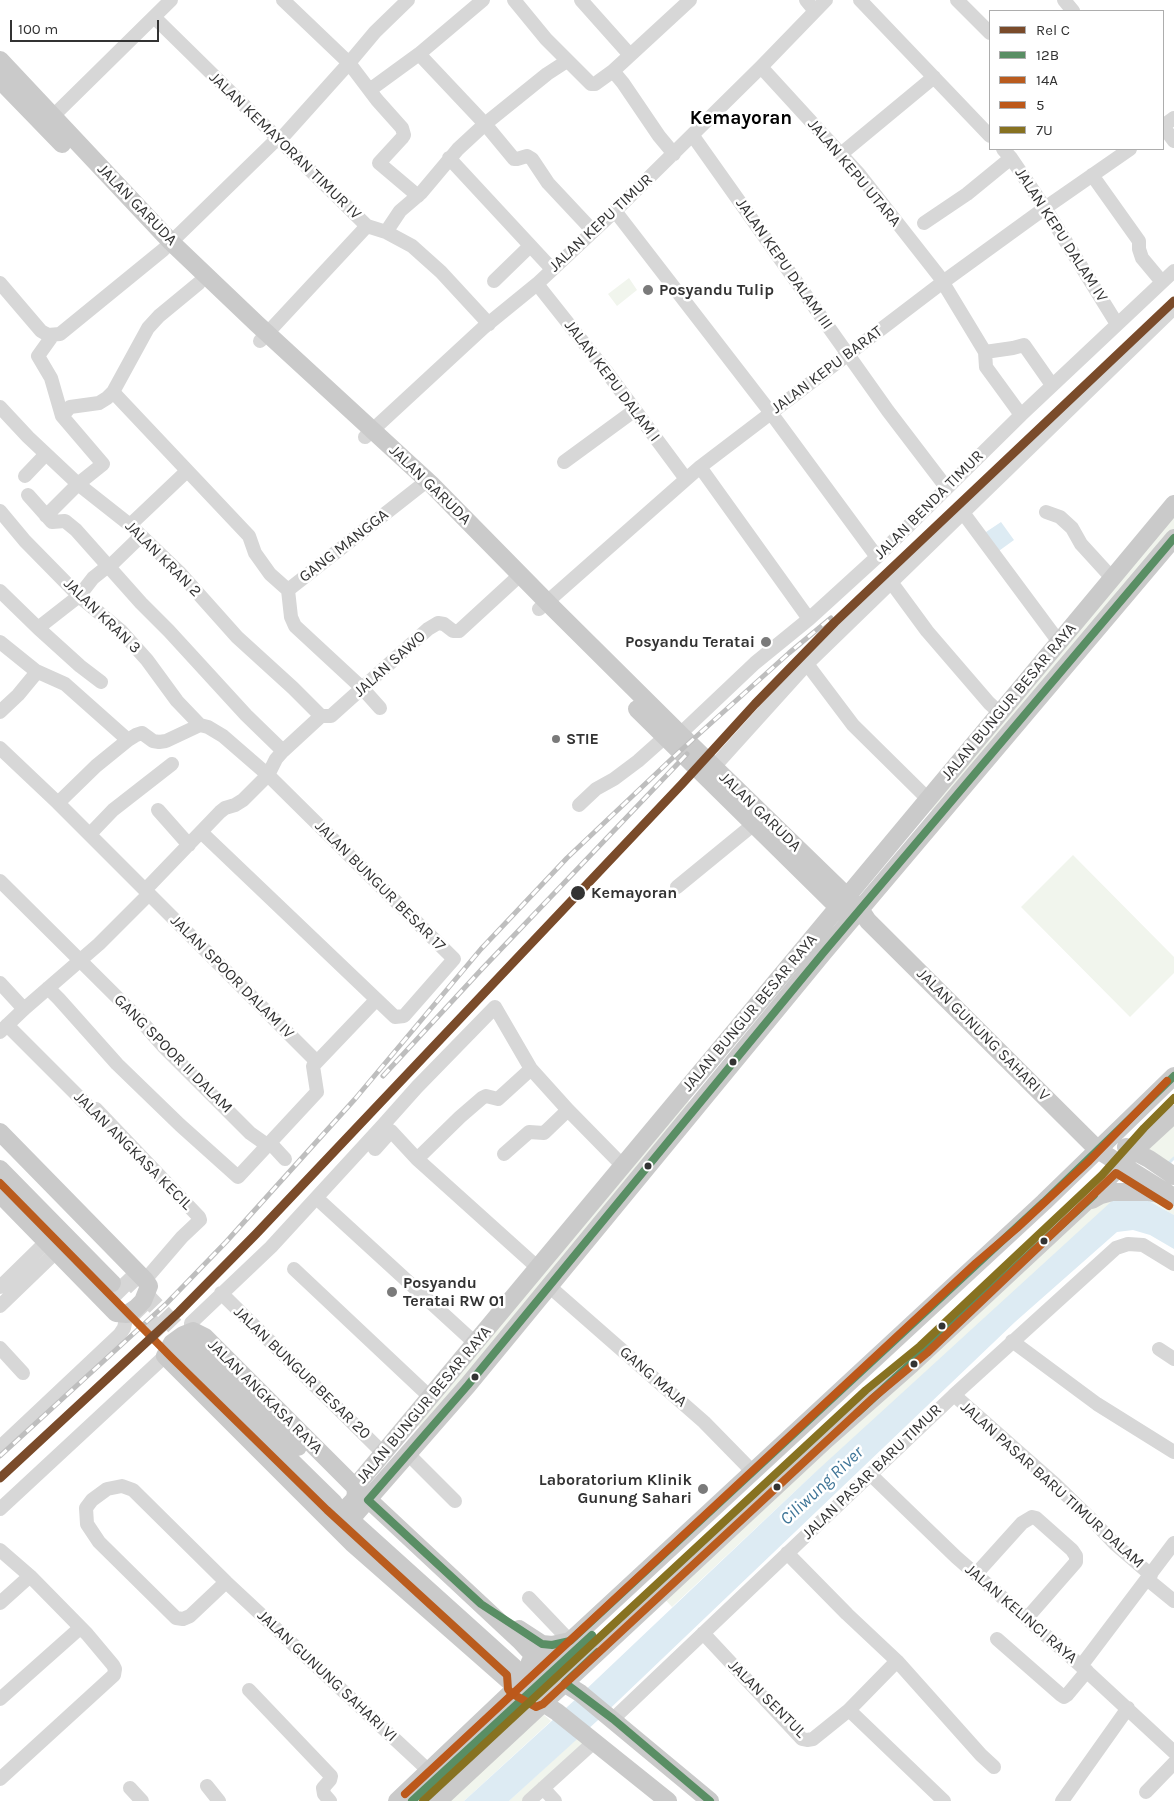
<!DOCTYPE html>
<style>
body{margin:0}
#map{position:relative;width:1174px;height:1801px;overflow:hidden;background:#fff;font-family:Karla,sans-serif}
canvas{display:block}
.legend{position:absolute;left:989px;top:10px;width:175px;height:140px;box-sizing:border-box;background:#fff;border:1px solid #adadad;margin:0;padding:6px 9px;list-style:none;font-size:15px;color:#333}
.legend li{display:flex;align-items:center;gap:10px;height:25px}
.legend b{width:25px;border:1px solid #adadad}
.scale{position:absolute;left:10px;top:20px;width:149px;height:22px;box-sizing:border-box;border:2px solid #333;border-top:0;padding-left:6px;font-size:15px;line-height:18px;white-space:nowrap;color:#333;-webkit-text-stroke:4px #fff;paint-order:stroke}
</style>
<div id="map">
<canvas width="1174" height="1801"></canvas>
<ul class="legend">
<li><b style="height:6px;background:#7a4b2a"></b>Rel C</li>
<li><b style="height:6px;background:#598e64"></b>12B</li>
<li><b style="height:6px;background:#ba5c1e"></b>14A</li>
<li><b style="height:6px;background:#bc581a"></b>5</li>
<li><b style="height:6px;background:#877221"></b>7U</li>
</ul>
<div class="scale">100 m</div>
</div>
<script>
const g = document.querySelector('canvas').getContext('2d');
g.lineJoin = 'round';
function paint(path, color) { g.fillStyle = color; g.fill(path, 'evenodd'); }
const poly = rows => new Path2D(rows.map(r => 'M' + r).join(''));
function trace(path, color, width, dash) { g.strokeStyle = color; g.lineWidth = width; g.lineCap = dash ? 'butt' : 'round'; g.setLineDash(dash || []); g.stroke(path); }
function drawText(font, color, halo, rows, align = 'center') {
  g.font = font + ' Karla,sans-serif'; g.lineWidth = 5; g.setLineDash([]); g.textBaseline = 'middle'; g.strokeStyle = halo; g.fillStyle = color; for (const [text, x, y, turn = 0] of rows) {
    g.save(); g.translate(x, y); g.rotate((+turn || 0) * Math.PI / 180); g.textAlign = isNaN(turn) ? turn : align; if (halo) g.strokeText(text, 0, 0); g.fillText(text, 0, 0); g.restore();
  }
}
paint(poly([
 [629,278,637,290,617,306,608,294],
 [1174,517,1174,529,935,813,929,808],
 [1073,855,1174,957,1174,973,1130,1017,1021,907],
 [687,1100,692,1104,422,1430,417,1424],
 [1174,1114,1174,1158,1163,1168,1134,1151],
 [1174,1198,1174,1215,1147,1200,809,1478,672,1607,661,1595,1086,1202],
 [536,1708,551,1721,464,1801,438,1801],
 [576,1739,588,1747,529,1801,509,1801]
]), '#f1f5ed');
paint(poly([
 [1001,522,1014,540,996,553,983,534],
 [1113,1200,1147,1200,1174,1215,1174,1249,1150,1235,1133,1230,1117,1232,1015,1322,597,1721,509,1801,464,1801,578,1697,809,1478]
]), '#ddebf3');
trace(poly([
 [1167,1165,1174,1158]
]), '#ddebf3', 3);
trace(poly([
 [125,1274,189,1341],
 [112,1283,179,1351]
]), '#d6d6d6', 18, [18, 9]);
trace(poly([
 [283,0,349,63,377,100,402,128,404,135,402,138,379,163,418,196],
 [514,0,546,39,591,84,595,84,613,71,623,83,659,136,674,154],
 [581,0,630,55],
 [806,0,815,11],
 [860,0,990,136],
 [957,0,990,33],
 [1064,0,1073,11],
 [154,17,367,226,386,232,412,246,441,272,489,324],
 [419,54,485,124,514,159,517,159,527,156,532,159,548,183,593,231],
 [761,67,859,174,939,276,985,352,986,367,1021,415],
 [613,71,690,0],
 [371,89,419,54,483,0],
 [47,122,171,0],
 [1163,126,1174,141],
 [1163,126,1174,118],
 [693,136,888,411,946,487],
 [279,141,349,63,375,32,408,0],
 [1003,149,1011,158,1045,208,1117,324],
 [841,154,934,77],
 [449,158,552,269],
 [1092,175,1139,241,1139,249,1142,258,1162,282],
 [615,211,771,413,877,557],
 [924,223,967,194,1011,158],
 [386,232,400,211,421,193,458,149,485,124,547,74,567,61],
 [494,281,530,246],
 [0,283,41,331,48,335,60,334,163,250,277,139],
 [537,284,606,371,686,479],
 [53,335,38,356,51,378,62,416,103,464,78,484],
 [260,341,367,226],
 [985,352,1013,348,1024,345,1052,385],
 [113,392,249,536,255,553,270,574,288,590],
 [0,407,28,437,78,484,130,525,179,572,237,637,293,688,321,716],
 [62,416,70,407,99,403,107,398,113,392,148,328,159,316,199,283],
 [365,437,483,328,537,284,615,211,761,67,826,0],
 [564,462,635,410],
 [700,467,809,619],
 [25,476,46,454],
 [28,495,52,522,65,521,76,530,141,603,169,631,246,715,283,751],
 [0,511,25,541,79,596,121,631,147,660,177,701,200,725],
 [1046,512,1060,517,1072,528,1081,544,1112,578],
 [964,514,1059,642],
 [46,516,78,484],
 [130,525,187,471],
 [109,567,141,536],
 [891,582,927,631,989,703,1000,713],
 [288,590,428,480],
 [288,590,291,617,295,626,363,689,380,708],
 [0,591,38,628],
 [539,609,700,467,943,282,1045,208,1130,149],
 [0,642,36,671,65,684,128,740],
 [807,664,853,725,928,799],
 [101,682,80,666,38,628,79,596,93,578,108,566],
 [0,712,18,695,37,672],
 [680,734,755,663,809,619,877,557,1021,415,1174,271],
 [0,748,58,803,316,1061],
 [714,767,807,664,1174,308],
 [58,803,96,766,128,740,136,735,142,733,153,741,159,742,166,741,200,725,208,727,223,736,268,775,454,959,404,1016,395,1017,201,832],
 [579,805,596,789,614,779,638,761,665,737],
 [158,810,189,845],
 [90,834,113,810,172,764],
 [0,881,141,1021,164,1047,250,1133,267,1145,273,1146,285,1159],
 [677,887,754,824],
 [145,890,220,812,225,808,235,805,243,800,268,775,276,759,283,751,321,716,331,716,428,629,438,623,444,624,453,631,459,631,520,575],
 [0,983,24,1009],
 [48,988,59,999,117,1064,180,1125,238,1177,317,1092,313,1066,376,1000],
 [7,1025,94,1112,96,1109,199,1217,200,1220,182,1237,145,1280],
 [0,1032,24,1009,99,944,149,894],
 [375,1149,391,1131,417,1159,537,1267],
 [504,1154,529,1132,544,1133,568,1110],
 [417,1159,460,1117,482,1098,486,1096,498,1099,531,1069],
 [322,1203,475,1343],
 [294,1269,430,1397],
 [0,1287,46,1242],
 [550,1287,704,1422,752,1471],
 [221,1293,383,1453],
 [0,1306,56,1252],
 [193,1331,191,1329,191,1323,271,1247,384,1124,417,1087,495,1007,531,1069,568,1110,622,1165],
 [1012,1341,1097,1404,1174,1452],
 [0,1348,23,1373],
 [1159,1349,1174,1359],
 [954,1395,1056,1485,1093,1521,1115,1544,1151,1575],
 [0,1447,120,1334,124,1328,127,1314],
 [408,1454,455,1501],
 [870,1474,956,1557,1081,1666,1174,1752],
 [0,1509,165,1356],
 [0,1550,30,1576,87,1634,113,1665,115,1669,114,1675,0,1779],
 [787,1553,847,1614,897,1661,981,1755,994,1767],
 [976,1574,1022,1523,1032,1517,1036,1518,1072,1550,1076,1556,1076,1562,1027,1618],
 [1147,1579,1174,1601],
 [226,1582,190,1616,183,1619,176,1618,99,1542,87,1524,86,1508,92,1500,107,1489,122,1486,133,1490,226,1582,429,1771],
 [529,1598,570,1641],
 [0,1603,30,1576],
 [703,1633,802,1739,807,1740,813,1739,849,1710,897,1661],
 [997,1639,1061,1695,1064,1697,1067,1695,1087,1671],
 [1081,1666,1174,1543],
 [249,1690,331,1776,330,1780,323,1788,324,1794,330,1801],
 [0,1699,80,1628],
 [849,1710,944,1801],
 [613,1719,954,1395,1116,1248,1128,1244,1143,1245,1174,1264],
 [207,1786,219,1801],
 [130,1788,142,1801],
 [543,1788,555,1801],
 [1146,1792,1174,1763],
 [529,1801,594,1742],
 [1062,1801,1128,1708]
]), '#d7d7d7', 14);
trace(poly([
 [0,60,171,242,257,324,431,484,552,607,689,743,860,909,868,921,1098,1150,1174,1197],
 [0,80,62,144],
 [637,709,846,915],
 [0,1132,145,1280,149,1286,143,1301,136,1308,127,1314,116,1313,0,1194],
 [1126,1147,1149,1159,1174,1176],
 [0,1169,112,1283],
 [1092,1200,1101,1195,1112,1192,1148,1192,1164,1195],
 [189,1341,298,1447],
 [179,1351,334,1503],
 [350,1520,468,1385,824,952,1174,538],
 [332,1523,354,1500,356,1494,355,1487,430,1397,1174,504],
 [355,1524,517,1670,518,1686],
 [519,1629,542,1644,552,1645,570,1641],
 [530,1662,580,1693,710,1801],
 [535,1664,533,1655,520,1641,355,1487,205,1337,193,1331,183,1335,172,1343,165,1356,352,1543,508,1680,557,1712,668,1801],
 [397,1801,518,1686,569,1642,1044,1202,1174,1076],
 [438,1801,827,1439,912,1364,1086,1202,1134,1151,1174,1114]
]), '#cacaca', 18);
const rail = poly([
 [383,1076,481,970,687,754],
 [0,1456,167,1303,226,1242,355,1099,481,949,567,858,680,751,789,653,831,618]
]);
trace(rail, '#bebebe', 5);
trace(rail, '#fff', 3, [9]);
trace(poly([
 [1174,538,824,952,468,1385,368,1500,481,1604,542,1644,552,1645,570,1641,1044,1202,1174,1076],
 [857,1413,1094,1195],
 [598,1652,565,1683,613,1719,710,1801],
 [412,1801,592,1635]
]), '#598e64', 8);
trace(poly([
 [0,1183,172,1358,327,1510,507,1675,508,1689,511,1693,536,1707,543,1704,873,1398,927,1353,1116,1173,1169,1206]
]), '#ba5c1e', 8);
trace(poly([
 [405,1794,976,1263,1017,1228,1089,1161,1167,1081]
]), '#bc581a', 8);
trace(poly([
 [423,1801,866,1390,920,1346,1102,1175,1144,1128,1174,1098]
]), '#877221', 8);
trace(poly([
 [0,1478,179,1312,256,1234,682,784,755,704,835,622,1174,301]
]), '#7a4b2a', 9);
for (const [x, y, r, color] of [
 [648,290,6,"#7a7a7a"],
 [766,642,6,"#7a7a7a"],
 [556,739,5,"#7a7a7a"],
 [578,893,8,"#333"],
 [733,1062,4.5,"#333"],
 [648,1166,4.5,"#333"],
 [1044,1241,4.5,"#333"],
 [392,1292,6,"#7a7a7a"],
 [942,1326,4.5,"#333"],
 [914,1364,4.5,"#333"],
 [475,1377,4.5,"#333"],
 [777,1487,4.5,"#333"],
 [703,1489,6,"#7a7a7a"]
]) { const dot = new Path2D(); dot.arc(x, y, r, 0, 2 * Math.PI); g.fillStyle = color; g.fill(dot); trace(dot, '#fff', 2); }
drawText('16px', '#333', '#fff', [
 ["JALAN KEMAYORAN TIMUR IV",285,146,44],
 ["JALAN KEPU UTARA",854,173,50],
 ["JALAN GARUDA",137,205,46],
 ["JALAN KEPU TIMUR",601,223,-43],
 ["JALAN KEPU DALAM IV",1061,235,57],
 ["JALAN KEPU DALAM III",784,264,55],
 ["JALAN KEPU BARAT",827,370,-37],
 ["JALAN KEPU DALAM I",612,381,53],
 ["JALAN GARUDA",430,485,44],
 ["JALAN BENDA TIMUR",929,505,-45],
 ["GANG MANGGA",344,546,-38],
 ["JALAN KRAN 2",163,559,45],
 ["JALAN KRAN 3",102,616,44],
 ["JALAN SAWO",390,664,-42],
 ["JALAN BUNGUR BESAR RAYA",1009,702,-50],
 ["JALAN GARUDA",760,812,44],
 ["JALAN BUNGUR BESAR 17",380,886,45],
 ["JALAN SPOOR DALAM IV",232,977,45],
 ["JALAN BUNGUR BESAR RAYA",750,1013,-50],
 ["JALAN GUNUNG SAHARI V",983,1035,45],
 ["GANG SPOOR II DALAM",173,1054,45],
 ["JALAN ANGKASA KECIL",133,1151,45],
 ["JALAN BUNGUR BESAR 20",302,1373,44],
 ["GANG MAJA",653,1377,41],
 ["JALAN ANGKASA RAYA",265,1397,45],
 ["JALAN BUNGUR BESAR RAYA",424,1405,-50],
 ["JALAN PASAR BARU TIMUR",872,1472,-44],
 ["JALAN PASAR BARU TIMUR DALAM",1052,1485,42],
 ["JALAN KELINCI RAYA",1021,1614,41],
 ["JALAN GUNUNG SAHARI VI",327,1676,43],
 ["JALAN SENTUL",767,1699,45]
]);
drawText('bold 16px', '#333', '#fff', [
 ["Posyandu Tulip",659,290],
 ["Posyandu Teratai",755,642,"right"],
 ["STIE",566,739],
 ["Posyandu",403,1283],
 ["Teratai RW 01",403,1301],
 ["Laboratorium Klinik",692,1480,"right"],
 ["Gunung Sahari",692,1498,"right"]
], 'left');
drawText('bold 16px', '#333', '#fff', [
 ["Kemayoran",591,893]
], 'left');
drawText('italic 18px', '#3f7597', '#fff', [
 ["Ciliwung River",822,1486,-43]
]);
drawText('bold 19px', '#000', '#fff', [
 ["Kemayoran",741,119]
]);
</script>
